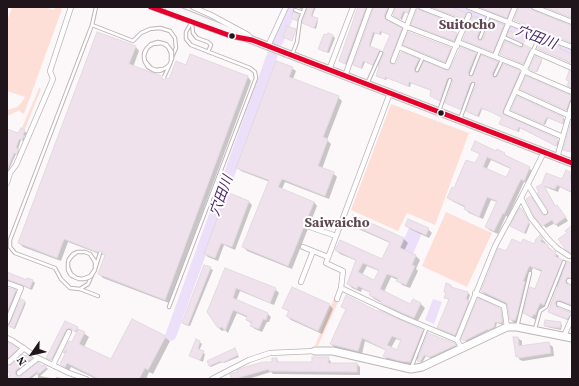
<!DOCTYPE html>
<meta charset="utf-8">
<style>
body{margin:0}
#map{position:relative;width:579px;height:386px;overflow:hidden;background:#fcf7f9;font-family:"Source Serif 4",serif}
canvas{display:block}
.frame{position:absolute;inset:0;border:8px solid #20151a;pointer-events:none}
.north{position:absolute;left:12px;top:334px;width:40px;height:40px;-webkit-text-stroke:3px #fff;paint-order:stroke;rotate:236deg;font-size:11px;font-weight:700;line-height:16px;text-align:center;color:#20151a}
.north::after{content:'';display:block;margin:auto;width:14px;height:18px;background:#20151a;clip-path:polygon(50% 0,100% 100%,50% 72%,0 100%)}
</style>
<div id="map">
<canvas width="579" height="386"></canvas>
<div class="frame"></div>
<div class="north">N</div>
</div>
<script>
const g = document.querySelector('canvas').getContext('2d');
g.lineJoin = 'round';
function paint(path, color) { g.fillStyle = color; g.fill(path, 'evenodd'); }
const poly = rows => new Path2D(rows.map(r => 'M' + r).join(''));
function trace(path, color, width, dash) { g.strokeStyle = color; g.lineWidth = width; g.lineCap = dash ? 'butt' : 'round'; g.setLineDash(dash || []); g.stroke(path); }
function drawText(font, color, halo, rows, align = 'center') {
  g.font = font + ' "Source Serif 4","Noto Sans JP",serif'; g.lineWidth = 4; g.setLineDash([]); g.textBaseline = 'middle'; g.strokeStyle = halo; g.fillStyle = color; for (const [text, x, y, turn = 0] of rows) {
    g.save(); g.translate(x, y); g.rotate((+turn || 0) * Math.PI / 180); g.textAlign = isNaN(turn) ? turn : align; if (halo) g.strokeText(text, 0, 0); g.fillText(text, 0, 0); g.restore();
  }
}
paint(poly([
 [12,7,44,7,54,10,55,7,59,7,62,9,24,114,20,112,20,110,7,116,7,110,17,107,22,102,25,97,7,91,7,21],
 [39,88,41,89,24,131,21,130],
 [391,104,469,133,435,225,407,213,398,231,351,210],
 [446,212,492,233,467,287,422,266],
 [334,298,339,300,318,346,315,346]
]), '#fddfd8');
paint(poly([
 [409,228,422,233,413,254,400,248],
 [433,299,442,302,434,324,425,320]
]), '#ecdff9');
paint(poly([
 [296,7,304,7,303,10],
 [308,7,316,7,312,17,318,21,316,29,305,24],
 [359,7,368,7,347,65,340,61],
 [374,7,390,7,386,18,387,22,403,31,391,62,392,65,418,60,420,62,416,71,417,74,448,72,461,48,477,56,470,75,470,77,498,63,499,64,494,76,495,79,519,71,521,74,504,113,504,116,558,140,559,142,558,147,520,128,519,132,502,125,500,124,502,118,492,112,482,109,479,117,469,113,467,111,477,85,476,83,472,84,462,110,446,103,454,81,453,79,449,81,441,102,431,96,432,91,411,83,410,87,387,78,386,80,378,77,377,76,391,35,382,31,381,35,375,33,370,47,381,53,374,66,365,62,362,69,354,65],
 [397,7,413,7,409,14,405,12,402,20,394,15],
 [430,7,449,7,467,15,465,20],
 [478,7,513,7,508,19],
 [519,7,533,7,531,9,572,26,572,43,517,21,515,20],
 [544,7,572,7,572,18],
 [419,11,452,24,453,25,450,32,458,35,455,42,414,26],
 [483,21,484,22,478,39,479,42,503,25,504,26,494,52,465,41],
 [98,33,136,47,139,51,133,67,161,77,164,80,169,80,187,66,191,56,248,77,251,81,169,303,103,278,99,274,106,256,104,254,102,255,68,242,61,261,23,247,19,243],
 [333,36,335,38,329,53,322,51,320,48],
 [524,45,532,50,524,64,501,54,524,48],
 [406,46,451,49,452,50,446,63],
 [556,46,561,48,562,49,562,51,572,55,572,64,539,49,555,48],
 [541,60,542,61,537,72,531,70],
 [292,68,296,71,293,79,338,97,342,101,327,140,331,144,322,169,333,173,337,177,329,199,285,182,282,189,314,202,317,206,292,269,247,251,244,247,270,182,241,171,237,167],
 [521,89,552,90,572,97,572,103,568,111],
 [518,97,564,118,565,120,564,124,548,118,545,125,513,111,512,110],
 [21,129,27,133,24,137,25,138,24,141,21,140,18,149,20,152,19,156,16,154,7,174,7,130,19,134],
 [472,149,497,153,498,151,529,168,533,172,527,183,524,182,508,217,506,216,498,234,489,230,486,226,497,202,491,200,483,219,469,213,465,209,466,208,452,201,448,197,476,165,480,155],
 [491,160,511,169,507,179,486,170],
 [567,172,572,174,572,193,560,187,558,192,545,187,556,207,560,209,568,221,558,227,555,223,546,228,535,215,533,200,543,216,548,216,549,210,538,187,563,180],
 [249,202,252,205,235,250,224,245,218,261,208,257,205,254],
 [522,210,530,224,526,234,513,227],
 [353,216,404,239,408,243,404,251,416,256,420,260,416,269,418,271,410,288,402,285,398,280,391,277,384,292,411,305,413,300,421,304,425,308,418,321,386,306,382,303,374,299,370,295,371,293,362,289,361,292,352,288,348,284,357,261,340,254,336,250,383,260,390,243,354,227,350,223],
 [367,266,379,271,375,281,362,275],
 [406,226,428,229,432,233,429,238,410,229],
 [540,237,546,243,545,244,551,249,551,251,556,253,552,261,554,261,556,254,559,256,558,259,562,260,566,265,572,264,572,280,568,282,568,285,572,287,572,306,563,303,560,303,558,306,559,309,572,313,565,313,565,315,572,316,570,321,552,314,549,311,558,287,556,287,548,307,544,306,539,318,537,317,536,320,528,316,524,313,542,272,533,268,527,285,528,289,518,323,514,323,511,320,508,305,485,295,482,291,507,252,521,244,535,246],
 [210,268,213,270,190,326,185,325,183,322],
 [225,269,275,289,279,293,274,305,240,291,236,301,268,314,271,317,269,322,267,322,262,332,255,329,251,326,252,324,247,320,248,318,237,313,228,333,225,330,222,331,219,328],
 [7,273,27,281,28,280,33,281,35,283,32,290,11,281,7,282],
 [451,286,453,288,468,293,470,295,468,301,471,304,457,337,441,330,438,327,449,300,445,297],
 [292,288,330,305,333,309,322,334,291,320,287,316,289,312,284,308],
 [7,289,16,291,17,293,7,318],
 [25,302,26,303,15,329,10,327,9,326],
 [342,306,378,312,422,331,426,334,418,355,420,356,454,344,457,347,432,359,426,356,422,363,416,359,414,365,395,362,388,360,384,356,387,351,365,341,362,354,335,348,331,344,346,310],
 [396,339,402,341,398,351,391,348],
 [500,309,502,312,503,325,497,323,495,329,490,330,467,342,463,339],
 [65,323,77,328,89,337,84,347,112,361,165,337,170,341,153,374,149,372,146,379,96,379,71,367,69,371,61,364,66,354,64,353,69,342,72,343,77,333,72,329,67,331,52,360,48,359],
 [560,323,562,325,561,330,547,327,545,326],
 [518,338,522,341,522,347,549,344,553,347,554,356,523,361,520,360,517,356],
 [197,340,202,344,199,351,205,354,203,362,191,356],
 [7,343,19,351,8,361,7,366],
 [235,350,239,357,224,363,222,362,211,367,210,366,208,362],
 [27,356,33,361,18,372,17,376,18,377,46,367,48,369,40,376,56,379,56,377,67,379,38,379,38,373,31,379,7,379,11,374,7,370,7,366,11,367],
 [328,358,331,362,331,364,357,364,360,367,360,375,273,374,271,372,248,379,232,379,273,364,276,359,280,363,313,363]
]), '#0003');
trace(poly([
 [455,7,572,52],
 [278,41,292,7],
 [171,335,272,56]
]), '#ecdff9', 11);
const building = poly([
 [308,7,314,7,311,16,318,18,314,28,302,23,308,7],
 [358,7,366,7,345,64,339,61,358,7],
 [374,7,388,7,384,16,385,19,402,28,390,60,391,64,396,64,401,52,419,59,414,69,416,73,419,71,424,61,448,71,450,68,461,47,476,53,468,73,470,76,473,75,481,55,498,62,492,74,494,78,497,76,503,64,519,70,520,71,503,110,503,114,558,139,556,146,519,127,517,131,499,124,502,117,489,111,481,108,477,116,466,111,476,85,474,82,470,83,461,109,459,109,445,103,453,81,451,78,447,79,440,101,430,96,431,90,409,82,408,86,385,77,385,79,376,76,379,67,378,66,384,54,383,51,390,35,380,31,379,34,373,32,369,46,380,50,373,65,363,61,361,68,353,65,374,7],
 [396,7,410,7,408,13,403,11,400,19,393,15,396,7],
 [431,7,452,7,466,13,463,19,431,7],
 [479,7,511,7,507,18,479,7],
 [519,7,530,7,533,10,572,26,572,43,514,20,519,7],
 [544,7,572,7,572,12,570,17,544,7],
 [417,9,452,23,449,30,457,33,454,41,411,25,417,9],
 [293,12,299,14,297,21,291,18,293,12],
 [473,16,484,20,477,37,479,41,483,39,491,19,504,25,493,52,463,40,473,16],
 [287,26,296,29,292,41,283,37,287,26],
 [509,31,527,36,523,44,507,36,509,31],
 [97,32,136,46,129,64,161,76,163,80,167,78,169,79,176,61,186,65,190,54,248,76,165,300,98,274,105,255,103,254,101,251,97,252,64,239,57,258,18,243,97,32],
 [408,32,451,48,445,62,403,45,408,32],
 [328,33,333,35,327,52,318,49,324,34,327,35,328,33],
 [505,41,520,48,523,47,523,44,531,48,523,64,500,54,505,41],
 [541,41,554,47,555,45,561,47,560,49,572,54,572,63,538,49,541,41],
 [535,56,542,59,536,72,529,69,535,56],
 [276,61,293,67,289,77,339,96,323,137,328,139,318,166,334,172,325,196,282,179,278,187,314,202,288,266,242,247,269,180,236,168,276,61],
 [569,71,572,72,572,88,567,86,569,81,566,80,569,71],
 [526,76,570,95,571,97,566,110,520,89,526,76],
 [517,96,563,117,563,124,547,117,543,124,511,110,517,96],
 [571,122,572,123,572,150,570,150,570,152,563,150,571,122],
 [21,128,25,130,23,135,24,135,22,140,19,139,16,148,19,149,17,154,14,153,7,170,7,129,18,133,21,128],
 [475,141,496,151,497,149,505,153,504,154,507,156,530,167,524,181,521,179,504,214,503,213,494,231,485,227,497,201,487,197,479,217,464,209,465,206,447,198,452,187,454,188,466,160,475,163,480,154,471,150,475,141],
 [487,157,511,168,506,177,483,167,487,157],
 [566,170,572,173,570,178,572,179,572,192,557,185,555,189,544,186,555,206,557,205,566,217,555,225,552,220,542,226,534,216,526,199,531,196,542,214,545,216,547,215,548,210,537,193,539,192,536,187,542,184,546,173,562,179,566,170],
 [227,192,249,201,232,247,221,243,215,258,204,254,227,192],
 [520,208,522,209,529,222,524,233,510,226,520,208],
 [353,215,404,238,400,248,416,255,412,265,415,266,406,285,396,281,398,278,387,274,380,289,410,304,413,299,421,303,414,318,381,303,381,301,369,295,370,292,358,286,357,289,347,284,356,260,335,250,340,240,382,259,390,242,349,223,353,215],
 [363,263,379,270,374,280,358,272,363,263],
 [408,219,429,228,426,235,405,226,408,219],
 [572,225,572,251,571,253,566,250,558,239,567,233,565,231,572,225],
 [540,235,543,239,540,241,548,245,548,248,556,252,554,256,563,260,544,305,540,303,535,315,534,314,532,317,523,313,530,287,535,289,542,270,529,266,523,281,525,282,524,285,517,315,515,320,510,320,507,303,481,291,498,248,506,251,512,239,521,243,523,239,534,244,536,239,540,235],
 [567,261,572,263,572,278,568,277,565,281,567,284,572,286,572,305,559,300,556,301,555,304,558,308,572,313,567,319,548,312,567,261],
 [204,265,211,267,188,325,182,323,204,265],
 [225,268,276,288,270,303,236,288,233,298,268,313,266,320,263,319,259,329,250,326,252,322,246,320,247,316,233,310,225,331,222,327,218,328,207,312,225,268],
 [7,272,27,280,27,278,33,280,30,288,7,279,7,272],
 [446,283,451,285,451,287,468,292,466,299,469,301,455,335,437,328,449,299,444,298,446,293,444,292,446,283],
 [292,287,330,304,318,331,286,316,289,311,282,308,292,287],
 [8,288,16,290,7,312,7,290,8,288],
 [346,295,377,311,378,310,423,330,410,362,400,361,386,357,383,356,386,350,362,338,358,351,330,344,346,309,341,307,346,295],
 [392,336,401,340,397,350,387,345,392,336],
 [478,298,501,309,502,320,501,323,495,322,494,327,488,330,488,329,464,341,461,339,478,298],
 [21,299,25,301,14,328,8,326,10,323,21,299],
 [132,319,166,336,148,370,145,368,139,379,99,379,67,363,65,367,60,364,67,350,63,353,69,341,72,342,78,329,85,332,79,344,111,359,132,319],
 [545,320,561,322,560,328,544,326,545,320],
 [65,321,78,327,75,332,70,328,66,330,51,360,46,358,65,321],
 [428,333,454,343,456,345,430,357,424,355,420,362,417,361,428,333],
 [513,337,518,337,519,346,549,342,551,353,519,358,518,356,516,357,513,337],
 [196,339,200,341,198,349,204,351,200,360,189,356,196,339],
 [7,342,18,349,7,359,7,342],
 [235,348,238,355,222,363,221,361,209,366,207,361,235,348],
 [23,354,25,356,27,355,32,358,16,370,15,373,17,376,21,376,38,362,42,366,43,365,47,367,37,375,38,371,27,379,7,379,10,374,7,371,7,365,11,365,23,354],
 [312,357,329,357,328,363,357,363,357,372,269,371,269,369,234,379,231,379,230,374,237,372,237,370,245,367,263,362,272,362,272,358,277,358,277,362,312,362,312,357]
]);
paint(building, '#efe2ed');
trace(building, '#e1dadf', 1);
const lane = poly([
 [295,10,303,13],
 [192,23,193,33,197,38,208,42,211,45,208,52],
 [92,25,133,41,141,33,150,29,160,28,170,31,175,38,176,48,172,57],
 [503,37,521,45],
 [480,38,489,15],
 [533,51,536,44],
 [292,55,297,42,300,20,305,7],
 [417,70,423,57],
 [471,74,480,51],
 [495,75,502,60],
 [367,84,381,53],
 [439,111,450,80],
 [460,119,473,84],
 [92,275,88,284,80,289,70,288,61,279,55,268,15,253,10,247,10,240,92,25,96,7],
 [80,289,98,296],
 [169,307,256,78,255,72,250,68,191,45,186,39,186,32,191,23],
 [517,327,530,273],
 [535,329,540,311,546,307,564,262],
 [411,368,427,327]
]);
const street = poly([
 [151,7,231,36,241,38],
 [193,7,211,15,248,35,250,37],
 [392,7,388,17,407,27,457,46],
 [421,7,465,24],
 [469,7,572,47],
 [534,7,572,22],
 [458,42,521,67,528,73,572,92],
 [268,46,286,7],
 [399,47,447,67,469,15],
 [495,56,515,7],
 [393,61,414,7],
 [329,70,353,7],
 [345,76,370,7],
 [515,91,572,117],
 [390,93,326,263,343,271,341,288,402,317,457,340],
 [563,137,506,112,533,51,572,68],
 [557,158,572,104],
 [7,183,10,173,16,165,53,79,50,71,71,7],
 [528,185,545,212],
 [521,198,531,218,548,239,557,248,569,256],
 [310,227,336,236],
 [303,247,328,257],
 [569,281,572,282],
 [301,282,313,251],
 [7,284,7,283,21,288,7,322],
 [475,293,504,306,507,327],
 [337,299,341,288],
 [559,304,572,309],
 [564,336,572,318],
 [7,338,13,341,38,358,69,373,86,379],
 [462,349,457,340,495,246,521,198,544,152],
 [9,362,24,348],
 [53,365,69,332],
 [19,373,38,358],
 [212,379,249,360,270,353,315,351]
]);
const secondary = poly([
 [315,351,333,351,411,369,422,367,507,327,517,327,572,338]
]);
const primary = poly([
 [169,7,252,40,572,163]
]);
trace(lane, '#bdb4b8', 4.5);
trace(street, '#bdb4b8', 6);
trace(secondary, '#bdb4b8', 9);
trace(primary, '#c8bec0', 9);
trace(lane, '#fffefe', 2.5);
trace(street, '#fffefe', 4.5);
trace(secondary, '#fffefe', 7);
trace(primary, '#f9f4f5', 7);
const laneBridge = poly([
 [162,69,156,70,151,68,145,61,144,56,146,50,147,48,150,45,154,43,158,42,166,44,167,45,170,49,172,52,172,58,170,64,168,66,162,70,156,70,151,68,149,67,145,61,144,59,144,56,145,53,145,51,147,48,148,47,150,46,151,44,156,43,160,43,166,44,170,49,172,53,172,59,171,61,170,64,166,68,162,70,159,71,156,71,153,70,148,67,145,62,144,59,144,54,145,51,147,49,148,47,153,44,162,43,168,47,171,53,171,61,170,64,164,77],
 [85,279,90,277,92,275,93,273,95,270,95,262,90,254,85,252,77,252,72,256,69,260,68,262,68,270,70,274,72,276,74,277,79,279,85,279,90,276,92,275,93,273,95,270,95,261,90,254,85,252,77,252,73,254,69,259,68,262,68,267,71,274,77,278,82,279,90,276,93,272,95,269,100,253]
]);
trace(laneBridge, '#bdb4b8', 4.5, []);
trace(laneBridge, '#fffefe', 2.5);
trace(poly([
 [151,7,231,36,252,40,572,163]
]), '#e4002b', 5);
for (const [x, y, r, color] of [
 [232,36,3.5,"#20151a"],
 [441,113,3.5,"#20151a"]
]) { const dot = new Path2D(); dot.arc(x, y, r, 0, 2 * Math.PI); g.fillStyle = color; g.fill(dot); trace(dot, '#fff', 1.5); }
drawText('bold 14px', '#614752', '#fff', [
 ["Suitocho",467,25],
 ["Saiwaicho",337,223]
]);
drawText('italic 14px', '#4f2a6e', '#fff', [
 ["穴田川",536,38,21],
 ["穴田川",222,196,-70]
]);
</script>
